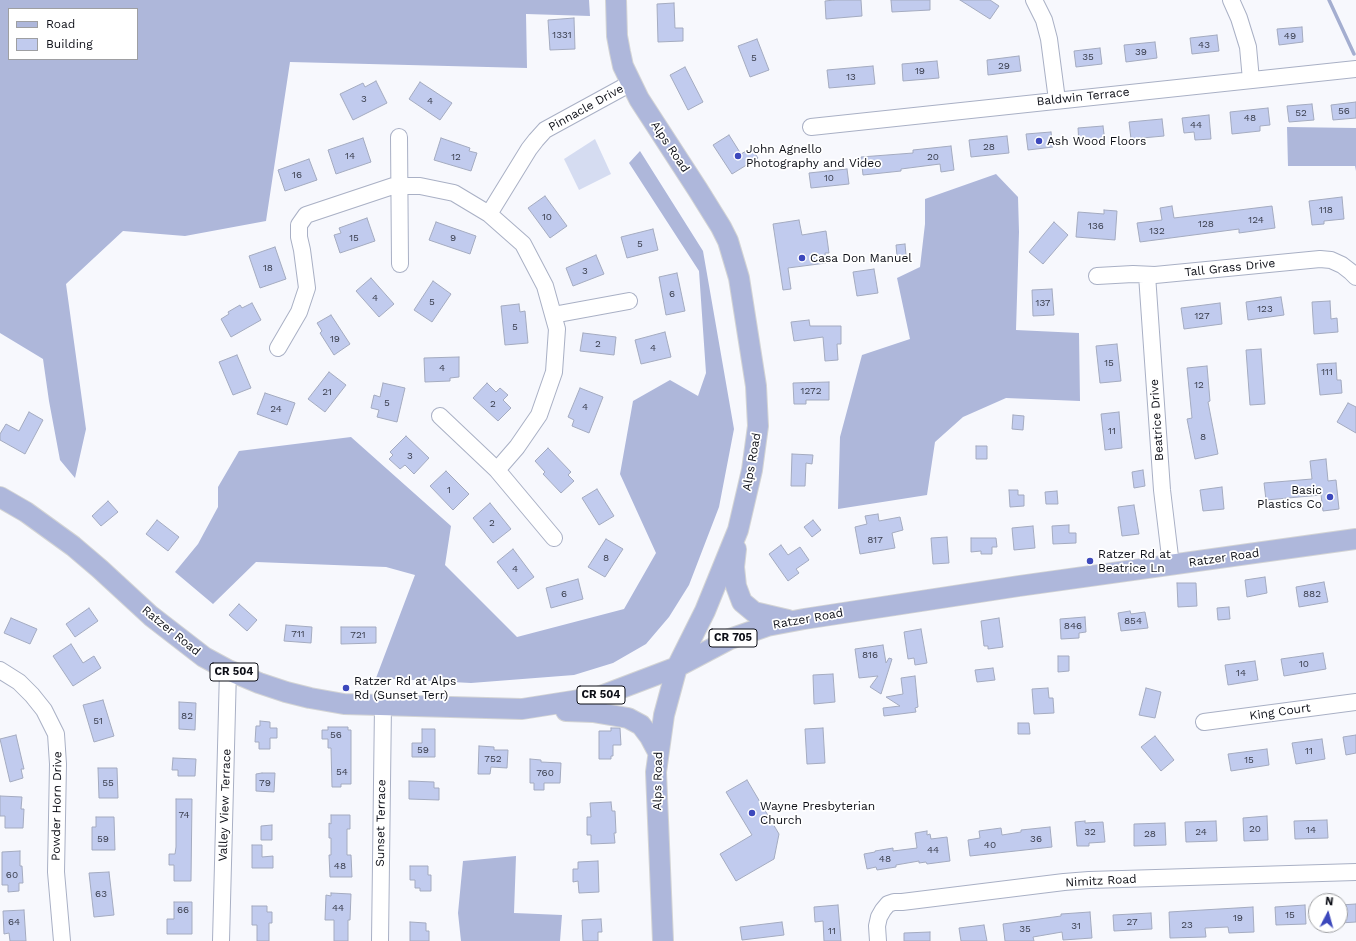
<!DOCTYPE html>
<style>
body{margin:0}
#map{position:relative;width:1356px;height:941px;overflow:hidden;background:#f7f8fd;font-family:"Work Sans",sans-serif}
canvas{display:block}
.legend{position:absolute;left:8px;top:8px;width:130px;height:52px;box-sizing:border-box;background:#fff;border:1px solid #9e9fa2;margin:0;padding:5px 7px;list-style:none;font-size:12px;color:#0c0e16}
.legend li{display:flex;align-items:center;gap:8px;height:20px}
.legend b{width:20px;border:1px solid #9e9fa2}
.north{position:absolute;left:1308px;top:893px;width:40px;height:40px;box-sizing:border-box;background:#fff;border:1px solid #9e9fa2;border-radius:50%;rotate:6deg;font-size:11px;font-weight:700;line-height:16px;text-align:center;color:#0c0e16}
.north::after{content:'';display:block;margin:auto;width:14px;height:18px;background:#3c48bc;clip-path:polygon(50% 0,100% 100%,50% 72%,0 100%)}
</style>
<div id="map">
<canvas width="1356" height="941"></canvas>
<ul class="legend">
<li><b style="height:5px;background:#aeb7db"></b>Road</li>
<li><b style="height:11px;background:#c1cbee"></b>Building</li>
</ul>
<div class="north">N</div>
</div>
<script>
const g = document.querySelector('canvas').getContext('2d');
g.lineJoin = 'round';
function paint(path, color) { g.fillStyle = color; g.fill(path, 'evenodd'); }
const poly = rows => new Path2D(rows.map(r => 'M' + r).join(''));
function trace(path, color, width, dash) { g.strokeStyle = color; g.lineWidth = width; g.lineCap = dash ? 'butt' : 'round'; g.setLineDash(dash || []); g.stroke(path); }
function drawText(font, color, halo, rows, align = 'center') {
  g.font = font + ' "Work Sans",sans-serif'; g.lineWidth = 3.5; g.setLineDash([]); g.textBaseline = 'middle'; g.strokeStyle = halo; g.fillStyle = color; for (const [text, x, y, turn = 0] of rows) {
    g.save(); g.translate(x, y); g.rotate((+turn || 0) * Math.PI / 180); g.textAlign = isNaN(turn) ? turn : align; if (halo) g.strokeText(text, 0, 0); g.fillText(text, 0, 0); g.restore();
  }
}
paint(poly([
 [595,139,611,174,579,190,564,159]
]), '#d5dcf1');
paint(poly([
 [0,0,589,0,590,16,526,14,527,68,290,62,266,221,185,236,123,231,66,284,86,429,75,478,60,460,49,401,43,359,0,333],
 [9,9,137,9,137,59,9,59],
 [1287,127,1356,128,1356,171,1355,166,1288,166],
 [640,151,703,251,734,429,719,507,689,585,669,617,646,644,613,663,574,675,471,683,376,678,415,575,386,567,256,562,213,604,175,572,198,544,218,507,218,487,239,451,351,437,451,526,445,565,517,637,624,609,656,553,620,474,633,401,670,380,698,396,706,373,699,271,629,163],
 [996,174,1018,197,1019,232,1016,330,1079,333,1080,401,1006,398,963,417,935,442,927,495,838,509,840,437,862,355,910,339,897,278,920,267,925,224,925,199],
 [516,856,514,913,562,915,560,941,461,941,458,913,463,861]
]), '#aeb7da');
trace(poly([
 [1329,0,1354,54]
]), '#a4aed0', 3.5);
const building = poly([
 [834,0,861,0,862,16,826,19,825,1,834,0],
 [891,0,930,0,930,10,892,12,891,0],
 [960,0,990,0,999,6,990,19,960,0],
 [674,3,675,28,683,28,683,41,658,42,657,4,674,3],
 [574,18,575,49,550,50,548,20,574,18],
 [1302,27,1303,42,1279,45,1277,29,1302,27],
 [1217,35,1219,51,1192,54,1190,38,1217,35],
 [757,39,769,70,750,77,738,46,757,39],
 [1155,42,1157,58,1126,62,1124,45,1155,42],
 [1100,48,1102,64,1076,67,1074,51,1100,48],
 [1019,56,1021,71,988,75,987,60,1019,56],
 [937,61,939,78,903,81,902,64,937,61],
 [873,66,875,84,829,88,827,70,873,66],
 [685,67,703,102,688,110,670,75,685,67],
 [376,81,387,103,353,120,340,94,363,83,365,87,376,81],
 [420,82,452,103,440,120,409,99,420,82],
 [1356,102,1356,118,1333,120,1331,105,1356,102],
 [1312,104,1314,120,1289,122,1287,106,1312,104],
 [1268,108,1270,125,1260,126,1260,131,1232,134,1230,112,1268,108],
 [1209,115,1211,139,1195,140,1194,132,1184,133,1182,118,1209,115],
 [1162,119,1164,136,1131,139,1129,122,1162,119],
 [1103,126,1105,142,1079,144,1078,128,1103,126],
 [1051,132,1053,147,1028,150,1026,134,1051,132],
 [729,135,741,154,751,148,758,158,732,174,713,145,729,135],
 [1007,136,1009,153,971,157,969,140,1007,136],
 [363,138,371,162,336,174,328,150,363,138],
 [441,138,470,148,469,151,477,153,471,171,434,160,441,138],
 [951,146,954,170,941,172,940,164,901,169,901,171,863,175,861,157,913,153,913,150,951,146],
 [309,159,317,180,285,191,278,170,309,159],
 [847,169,849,184,811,188,809,173,847,169],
 [545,196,567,226,550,238,528,208,545,196],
 [1342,197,1344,219,1324,221,1324,224,1312,225,1309,201,1342,197],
 [1172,206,1174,218,1272,206,1275,228,1239,233,1239,229,1140,242,1137,223,1162,220,1160,208,1172,206],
 [1104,210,1117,211,1115,240,1076,237,1078,212,1104,214,1104,210],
 [367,218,375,241,340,253,334,235,341,233,339,228,367,218],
 [799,220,802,235,826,231,829,253,825,253,826,263,788,268,791,289,783,290,773,224,799,220],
 [436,222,476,236,470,254,429,240,436,222],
 [1054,222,1068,235,1043,264,1029,252,1054,222],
 [653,229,658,250,627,258,621,237,653,229],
 [905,244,906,255,897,256,896,245,905,244],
 [275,247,286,279,260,288,249,256,275,247],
 [596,255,604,274,573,286,566,268,596,255],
 [874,269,878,293,857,296,853,272,874,269],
 [677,273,685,311,666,315,659,277,677,273],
 [371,278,394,304,379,317,356,291,371,278],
 [433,281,451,294,432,322,414,310,433,281],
 [1052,289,1054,315,1033,316,1032,290,1052,289],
 [1281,297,1284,315,1248,320,1246,302,1281,297],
 [1330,301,1331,319,1337,318,1338,332,1314,334,1312,302,1330,301],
 [252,303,261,320,231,337,221,319,229,314,228,312,240,305,242,308,252,303],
 [1220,303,1222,324,1184,329,1181,308,1220,303],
 [519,304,520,312,525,311,528,343,505,345,501,306,519,304],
 [331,315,350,344,334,355,320,333,322,331,317,323,331,315],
 [809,320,810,326,841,326,841,344,837,344,838,360,825,361,823,337,794,341,791,322,809,320],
 [665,332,671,357,641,364,635,340,665,332],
 [583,333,616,337,614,355,580,351,583,333],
 [1117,344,1121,381,1100,383,1096,346,1117,344],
 [1261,349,1265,404,1250,405,1246,350,1261,349],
 [237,355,251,388,233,395,219,362,237,355],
 [459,357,459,377,450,378,450,381,425,382,424,358,459,357],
 [1336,363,1337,380,1341,380,1342,393,1320,395,1317,364,1336,363],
 [1207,366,1210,401,1208,402,1218,454,1195,459,1187,419,1192,418,1187,368,1207,366],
 [329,372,346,385,325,412,308,399,329,372],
 [829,382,829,400,806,400,806,404,794,404,793,383,829,382],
 [383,383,405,388,397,422,377,417,379,410,371,408,374,395,380,397,383,383],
 [487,383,496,392,500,388,508,395,503,400,511,408,498,421,473,398,487,383],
 [580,388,603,397,589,433,572,426,574,420,568,417,580,388],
 [265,393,295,403,287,425,257,414,265,393],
 [1348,403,1356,407,1356,433,1337,422,1348,403],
 [29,412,43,420,25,454,0,440,0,434,6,424,19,431,29,412],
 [1119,412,1122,448,1105,450,1101,414,1119,412],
 [1013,415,1024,416,1023,430,1012,429,1013,415],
 [406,436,429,458,414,474,405,465,400,469,389,459,393,455,390,452,406,436],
 [976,446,987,446,987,459,976,459,976,446],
 [548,448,571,472,568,475,574,481,561,493,543,474,545,472,535,461,548,448],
 [792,454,813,455,812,464,806,463,805,486,791,486,792,454],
 [1326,459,1328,481,1336,480,1339,509,1323,511,1321,495,1266,500,1264,483,1312,479,1310,461,1326,459],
 [1143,470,1145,486,1134,488,1132,472,1143,470],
 [446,471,469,494,453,510,430,486,446,471],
 [1222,487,1224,509,1203,511,1200,490,1222,487],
 [597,489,614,516,599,525,582,498,597,489],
 [1009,490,1018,490,1018,495,1024,495,1024,506,1010,507,1009,490],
 [1057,491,1058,504,1046,504,1045,492,1057,491],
 [108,501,118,512,101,526,92,516,108,501],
 [490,503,511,529,493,543,473,518,490,503],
 [1134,505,1139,534,1122,536,1118,507,1134,505],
 [878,514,879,521,900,517,903,530,892,533,895,548,860,554,855,527,867,524,865,516,878,514],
 [157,520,179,537,168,551,146,534,157,520],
 [813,520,821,530,812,537,804,527,813,520],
 [1069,525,1069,533,1076,533,1076,543,1053,544,1052,526,1069,525],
 [1033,526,1035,548,1014,550,1012,528,1033,526],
 [947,537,949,563,933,564,931,538,947,537],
 [971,538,996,538,997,547,992,547,992,554,981,554,981,551,971,552,971,538],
 [606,539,623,549,605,577,588,567,606,539],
 [781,545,788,555,800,547,809,560,796,569,799,573,788,581,769,554,781,545],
 [513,549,534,577,518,589,497,562,513,549],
 [1265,577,1267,593,1247,597,1245,580,1265,577],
 [578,579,583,599,551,608,546,588,578,579],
 [1324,582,1328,602,1299,607,1296,587,1324,582],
 [1177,583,1196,583,1197,606,1178,607,1177,583],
 [239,604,257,620,247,631,229,615,239,604],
 [1229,607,1230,619,1218,620,1217,608,1229,607],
 [89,608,98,621,75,637,66,624,89,608],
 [1130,611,1131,614,1145,612,1148,628,1121,631,1118,613,1130,611],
 [1085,617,1086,632,1079,633,1079,638,1061,639,1060,619,1085,617],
 [11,618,37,629,30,644,4,633,11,618],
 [999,618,1003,647,988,649,988,646,984,646,981,621,999,618],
 [286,625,312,627,311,643,284,641,286,625],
 [341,627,376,627,376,643,341,644,341,627],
 [921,629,927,663,915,665,914,658,908,659,904,632,921,629],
 [71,644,83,663,94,656,101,668,73,686,53,656,71,644],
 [883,645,886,663,889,658,892,659,881,694,870,687,878,676,859,678,855,649,883,645],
 [1323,653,1326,669,1284,676,1281,659,1323,653],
 [1058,656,1069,656,1069,671,1058,672,1058,656],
 [1255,661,1258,680,1228,685,1225,665,1255,661],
 [993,668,995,680,977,682,975,670,993,668],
 [833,674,835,702,814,704,813,675,833,674],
 [915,676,918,707,915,708,916,712,884,716,883,708,900,706,886,697,903,694,901,678,915,676],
 [1048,688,1049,698,1053,698,1054,713,1034,714,1032,689,1048,688],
 [1146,688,1161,692,1155,718,1139,715,1146,688],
 [103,700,114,736,94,742,83,705,103,700],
 [179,702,196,703,195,730,179,729,179,702],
 [260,721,270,722,270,728,277,728,277,738,270,738,270,749,259,749,259,742,255,742,256,726,260,726,260,721],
 [1018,723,1029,723,1030,734,1018,734,1018,723],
 [328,727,348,727,348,730,351,730,351,784,341,784,341,787,332,787,331,748,328,748,328,739,322,739,322,730,328,730,328,727],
 [611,728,620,728,621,745,613,745,613,756,611,756,611,759,599,759,599,731,611,731,611,728],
 [823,728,825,763,807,764,805,729,823,728],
 [422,729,435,729,435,757,412,757,412,743,422,743,422,729],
 [16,735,24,769,21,769,23,778,10,782,0,739,16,735],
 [1356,735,1356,753,1346,755,1343,737,1356,735],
 [1155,736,1174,760,1161,771,1141,747,1155,736],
 [1322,739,1325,759,1296,764,1292,743,1322,739],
 [479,746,494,747,494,750,508,750,507,768,491,767,490,774,478,774,479,746],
 [1267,749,1269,765,1231,771,1228,754,1267,749],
 [173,758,196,759,195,776,178,776,178,770,172,770,173,758],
 [530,759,541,760,541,762,561,763,560,783,544,783,544,790,534,790,534,783,530,783,530,759],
 [98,768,117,768,118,798,99,798,98,768],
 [262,773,275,773,274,792,256,791,256,774,262,773],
 [747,780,779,834,774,859,736,881,720,854,752,835,726,792,747,780],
 [409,781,434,782,434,788,439,788,439,800,409,799,409,781],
 [0,796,22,797,21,809,24,809,23,828,5,828,5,816,0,816,0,796],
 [176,799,192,799,191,881,174,881,174,865,169,865,169,854,175,854,176,847,176,799],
 [611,802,612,811,615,811,616,833,614,833,615,843,591,844,591,835,587,835,587,817,591,817,590,803,611,802],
 [331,815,350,815,350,829,347,829,347,855,351,855,352,877,330,877,329,855,331,855,331,838,329,838,329,823,331,824,331,815],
 [1267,816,1268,840,1244,841,1243,818,1267,816],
 [96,817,114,817,115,850,92,850,92,827,96,827,96,817],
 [1327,820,1328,838,1295,839,1294,821,1327,820],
 [1085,821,1085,823,1103,822,1105,842,1089,843,1089,846,1077,846,1075,822,1085,821],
 [1216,821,1217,841,1186,842,1185,822,1216,821],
 [1165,823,1166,845,1134,846,1134,824,1165,823],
 [272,825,272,840,261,840,261,826,272,825],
 [1050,827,1052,847,970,856,968,840,980,838,979,831,1001,828,1002,835,1021,832,1021,830,1050,827],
 [927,831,927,835,930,834,931,839,947,837,950,861,927,864,926,862,919,863,919,861,896,865,896,867,877,870,876,867,867,869,864,854,875,852,875,851,893,848,893,851,917,848,915,833,927,831],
 [252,845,262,845,262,857,273,856,273,868,252,868,252,845],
 [20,851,20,866,22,866,23,883,19,883,19,891,8,892,8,885,2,885,2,852,20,851],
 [598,861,599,892,579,893,578,881,573,882,573,869,578,869,578,862,598,861],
 [410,866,428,866,428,875,431,875,431,891,420,891,420,888,415,888,415,880,410,880,410,866],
 [109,872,114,915,94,917,89,873,109,872],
 [331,893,351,894,350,920,348,920,348,941,334,941,334,920,325,920,326,895,331,896,331,893],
 [174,902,192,902,192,934,167,934,167,919,174,919,174,902],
 [1356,904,1356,922,1340,923,1340,905,1356,904],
 [838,905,841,941,824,941,823,921,815,922,814,907,838,905],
 [1305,905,1306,924,1276,925,1275,907,1305,905],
 [252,906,267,906,267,912,272,912,272,923,269,923,269,941,257,941,257,925,252,925,252,906],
 [1253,907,1254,932,1229,933,1228,927,1205,928,1206,937,1170,938,1169,912,1253,907],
 [24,910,26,941,10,941,9,933,4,934,3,911,24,910],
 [1090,912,1092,938,1063,940,1062,932,1033,937,1034,941,1005,941,1003,924,1061,916,1061,914,1090,912],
 [1151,913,1152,929,1114,931,1113,915,1151,913],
 [601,919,602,932,598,932,598,941,583,941,582,920,601,919],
 [410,922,426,923,426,931,429,931,429,941,410,941,410,922],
 [782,922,784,935,742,940,740,927,782,922],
 [984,925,987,941,961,941,959,928,984,925],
 [930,932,930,941,904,941,904,933,930,932]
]);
paint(building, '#c1cbee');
trace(building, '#a4abc0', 1);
const minor = poly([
 [1034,0,1044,20,1049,39,1057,100],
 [1231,0,1239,18,1248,47,1251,80],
 [811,127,1356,69],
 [399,137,400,264],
 [489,214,529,149,536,140,545,130,631,83],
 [1147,275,1162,490,1171,565],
 [1097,276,1133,274,1155,275,1320,259,1331,260,1342,265,1351,272,1356,277],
 [553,315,629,301],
 [278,348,299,312,307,288,302,250,299,237,299,225,306,215,393,186,420,186,454,193,489,214,523,244,545,286,557,329,554,372,539,415,517,447,497,470],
 [440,416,497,470,554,538],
 [0,670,19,682,32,695,44,710,56,734,58,764,56,872,62,941],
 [1204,722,1356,702],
 [221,941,228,670],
 [380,941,383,705],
 [878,941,877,926,879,917,883,910,888,904,894,902,902,902,1064,882,1089,880,1356,872]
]);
const major = poly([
 [616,0,617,36,620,52,623,66,639,99,698,190,721,227,728,241,739,278,756,386,758,426,752,470,738,530,705,611,677,667,664,715,656,772,663,941],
 [0,497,26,512,73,546,100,569,151,616,204,657,228,670,259,683,286,692,310,698,344,704,522,709,598,697,677,667,730,639,767,626,804,619,1019,586,1356,539],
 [736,549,734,567,736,586,742,602,754,612,788,620],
 [566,711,593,712,628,718,641,725,650,737,658,752]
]);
trace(minor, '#a9b0c5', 18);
trace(major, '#d3d4d5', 22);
trace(minor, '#fff', 16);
trace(major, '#aeb7db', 20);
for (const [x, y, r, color] of [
 [1039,141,4,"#3c48bc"],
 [738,156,4,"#3c48bc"],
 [802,258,4,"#3c48bc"],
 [1330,497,4,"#3c48bc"],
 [1090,561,4,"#3c48bc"],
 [346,688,4,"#3c48bc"],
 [752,813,4,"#3c48bc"]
]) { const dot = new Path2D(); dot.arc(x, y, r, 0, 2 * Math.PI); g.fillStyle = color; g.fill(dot); trace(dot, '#fff', 1.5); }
drawText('10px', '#393d4c', null, [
 ["1331",562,35],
 ["49",1290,36],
 ["43",1204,45],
 ["39",1141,52],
 ["35",1088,57],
 ["5",754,58],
 ["29",1004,66],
 ["19",920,71],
 ["13",851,77],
 ["3",364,99],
 ["4",430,101],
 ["56",1344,111],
 ["52",1301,113],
 ["48",1250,118],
 ["44",1196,125],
 ["28",989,147],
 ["14",350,156],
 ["12",456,157],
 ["20",933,157],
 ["16",297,175],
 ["10",829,178],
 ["118",1326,210],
 ["10",547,217],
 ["124",1256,220],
 ["128",1206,224],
 ["136",1096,226],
 ["132",1157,231],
 ["15",354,238],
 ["9",453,238],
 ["5",640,244],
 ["18",268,268],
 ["3",585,271],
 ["6",672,294],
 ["4",375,298],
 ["5",432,302],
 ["137",1043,303],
 ["123",1265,309],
 ["127",1202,316],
 ["5",515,327],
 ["19",335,339],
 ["2",598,344],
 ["4",653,348],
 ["15",1109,363],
 ["4",442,368],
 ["111",1327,372],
 ["12",1199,385],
 ["1272",811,391],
 ["21",327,392],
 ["5",387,403],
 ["2",493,404],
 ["4",585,407],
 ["24",276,409],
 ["11",1112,431],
 ["8",1203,437],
 ["3",410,456],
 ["1",449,490],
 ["2",492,523],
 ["817",875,540],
 ["8",606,558],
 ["4",515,569],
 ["6",564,594],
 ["882",1312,594],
 ["854",1133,621],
 ["846",1073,626],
 ["711",298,634],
 ["721",358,635],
 ["816",870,655],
 ["10",1304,664],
 ["14",1241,673],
 ["82",187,716],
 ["51",98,721],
 ["56",336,735],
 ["59",423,750],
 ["11",1309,751],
 ["752",493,759],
 ["15",1249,760],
 ["54",342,772],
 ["760",545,773],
 ["55",108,783],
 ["79",265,783],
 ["74",184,815],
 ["20",1255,829],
 ["14",1311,830],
 ["32",1090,832],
 ["24",1201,832],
 ["28",1150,834],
 ["59",103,839],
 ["36",1036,839],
 ["40",990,845],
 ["44",933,850],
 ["48",885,859],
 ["48",340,866],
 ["60",12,875],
 ["63",101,894],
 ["44",338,908],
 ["66",183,910],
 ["15",1290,915],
 ["19",1238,918],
 ["64",14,922],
 ["27",1132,922],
 ["23",1187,925],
 ["31",1076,926],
 ["35",1025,929],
 ["11",832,931]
]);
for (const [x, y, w] of [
 [733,638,48],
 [234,672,48],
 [601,695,48]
]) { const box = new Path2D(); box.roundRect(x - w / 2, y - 9, w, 18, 3); g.fillStyle = '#fff'; g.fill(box); trace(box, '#0c0e16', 1); }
drawText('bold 11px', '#0c0e16', null, [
 ["CR 705",733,638],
 ["CR 504",234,672],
 ["CR 504",601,695]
]);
drawText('12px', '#0c0e16', '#fff', [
 ["Baldwin Terrace",1083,97,-6],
 ["Pinnacle Drive",586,108,-29],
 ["Alps Road",670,147,56],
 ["Tall Grass Drive",1230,268,-6],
 ["Beatrice Drive",1157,420,-94],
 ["Alps Road",752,462,-80],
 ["Ratzer Road",1224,558,-8],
 ["Ratzer Road",808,619,-10],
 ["Ratzer Road",171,631,39],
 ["King Court",1280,712,-8],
 ["Alps Road",658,781,-89],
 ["Valley View Terrace",225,805,-88],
 ["Powder Horn Drive",57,806,-89],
 ["Sunset Terrace",381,823,-89],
 ["Nimitz Road",1101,881,-3]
]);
drawText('12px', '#0c0e16', '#fff', [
 ["Ash Wood Floors",1047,141],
 ["John Agnello",746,149],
 ["Photography and Video",746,163],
 ["Casa Don Manuel",810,258],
 ["Basic",1322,490,"right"],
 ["Plastics Co",1322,504,"right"],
 ["Ratzer Rd at",1098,554],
 ["Beatrice Ln",1098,568],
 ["Ratzer Rd at Alps",354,681],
 ["Rd (Sunset Terr)",354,695],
 ["Wayne Presbyterian",760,806],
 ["Church",760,820]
], 'left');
</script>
